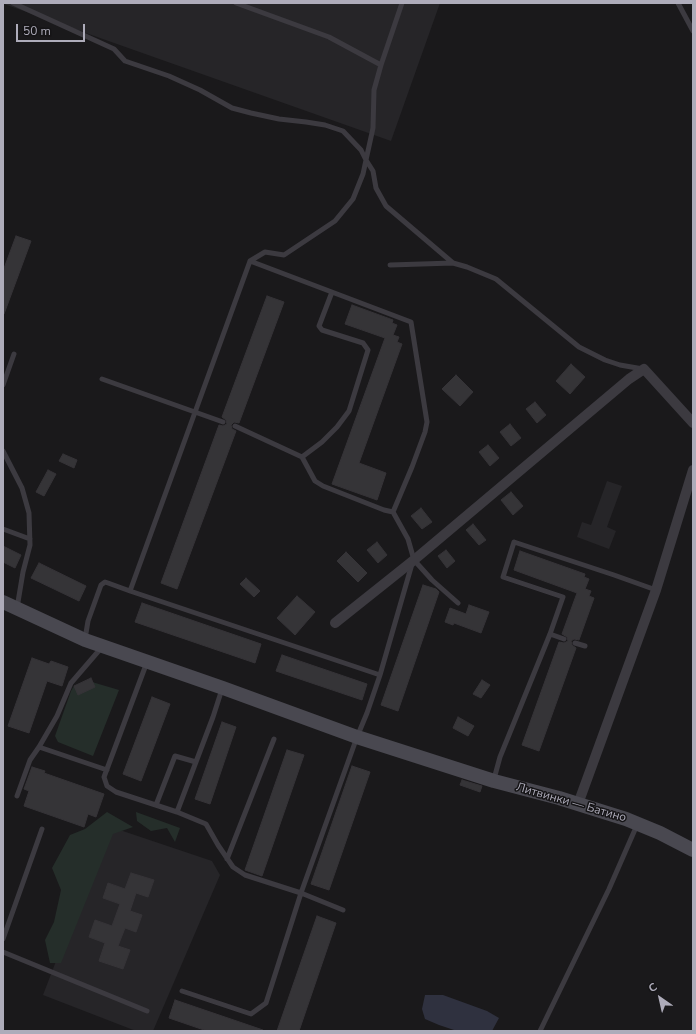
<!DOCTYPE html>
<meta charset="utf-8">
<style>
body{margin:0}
#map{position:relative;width:696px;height:1034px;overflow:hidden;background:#1a191b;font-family:"Nunito Sans",sans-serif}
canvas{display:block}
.frame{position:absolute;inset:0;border:4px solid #aeacba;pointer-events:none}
.north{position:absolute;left:640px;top:978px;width:40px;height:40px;-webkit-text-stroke:3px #151416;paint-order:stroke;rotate:326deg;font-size:11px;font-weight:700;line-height:16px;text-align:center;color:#aeacba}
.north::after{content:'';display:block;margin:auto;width:14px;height:18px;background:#aeacba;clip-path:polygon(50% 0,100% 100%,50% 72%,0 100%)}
.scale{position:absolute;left:16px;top:24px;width:69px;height:18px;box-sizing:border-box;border:2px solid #aeacba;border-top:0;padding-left:5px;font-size:12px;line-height:14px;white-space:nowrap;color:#aeacba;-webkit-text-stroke:3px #151416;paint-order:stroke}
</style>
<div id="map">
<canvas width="696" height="1034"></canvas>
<div class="frame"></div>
<div class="north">С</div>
<div class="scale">50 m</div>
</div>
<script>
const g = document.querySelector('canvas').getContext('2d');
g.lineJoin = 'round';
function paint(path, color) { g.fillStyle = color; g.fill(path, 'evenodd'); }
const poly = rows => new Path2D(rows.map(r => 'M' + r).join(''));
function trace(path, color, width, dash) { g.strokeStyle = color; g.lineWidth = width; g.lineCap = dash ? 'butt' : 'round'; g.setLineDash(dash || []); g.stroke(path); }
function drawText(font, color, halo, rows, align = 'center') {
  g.font = font + ' "Nunito Sans",sans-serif'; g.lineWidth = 3; g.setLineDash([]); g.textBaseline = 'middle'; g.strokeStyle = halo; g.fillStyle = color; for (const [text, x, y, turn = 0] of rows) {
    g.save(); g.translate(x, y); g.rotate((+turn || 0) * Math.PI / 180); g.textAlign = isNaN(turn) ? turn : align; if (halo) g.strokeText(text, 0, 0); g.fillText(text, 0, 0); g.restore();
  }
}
paint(poly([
 [5,3,440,3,391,141,4,4],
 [607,481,622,486,607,527,616,531,609,549,577,537,582,522,591,525],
 [108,826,212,861,220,875,153,1031,136,1031,43,995]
]), '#262528');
paint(poly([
 [92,682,119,690,93,756,58,742,55,736,71,691,74,686],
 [107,812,133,827,113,834,61,963,50,963,45,940,54,922,61,890,52,868,70,835,85,829],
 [136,812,180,828,175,842,167,828,151,831,137,821]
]), '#252e2a');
paint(poly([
 [425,995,443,995,487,1011,499,1018,492,1031,457,1031,439,1025,425,1019,422,1009]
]), '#2f313f');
const building = poly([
 [16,236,31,241,4,314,3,314,3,271,16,236],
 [267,296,284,302,239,423,234,422,231,425,232,429,236,431,177,589,161,583,219,425,223,426,227,424,226,420,222,417,267,296],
 [352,305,393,320,392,323,397,325,393,335,399,337,397,342,402,344,359,463,386,473,377,500,332,484,385,338,345,324,352,305],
 [571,364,585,377,570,394,556,381,571,364],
 [456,375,473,392,460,406,442,389,456,375],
 [535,402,546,415,537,423,526,409,535,402],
 [510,424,521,438,511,446,500,432,510,424],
 [488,445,499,458,490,466,479,452,488,445],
 [63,454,77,460,74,468,59,461,63,454],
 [48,470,56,474,44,496,36,492,48,470],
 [511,492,523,506,513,515,501,500,511,492],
 [421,508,432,522,422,529,411,516,421,508],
 [473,524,486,540,479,545,466,530,473,524],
 [377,542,387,555,378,563,367,550,377,542],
 [3,546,21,555,15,568,3,562,3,546],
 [446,550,455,561,447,568,438,556,446,550],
 [520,551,585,574,584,577,589,579,585,589,591,591,589,596,594,598,579,640,574,639,571,641,572,645,576,648,539,751,522,745,559,642,564,643,568,641,567,637,562,634,577,593,514,570,520,551],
 [346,552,367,573,358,582,337,561,346,552],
 [39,563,86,586,79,601,31,578,39,563],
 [246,578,260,591,254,597,240,584,246,578],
 [423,585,436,589,439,592,398,711,381,705,423,585],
 [297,596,315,612,295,635,277,618,297,596],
 [142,603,261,644,255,663,135,622,142,603],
 [469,605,489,612,481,633,454,623,453,625,445,622,450,608,466,614,469,605],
 [282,655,367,684,362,700,276,671,282,655],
 [32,658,49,664,51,661,68,667,62,686,47,681,29,733,8,726,32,658],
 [91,678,95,687,78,695,74,686,91,678],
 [482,680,490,685,481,698,473,694,482,680],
 [152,697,170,704,141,781,123,774,152,697],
 [458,717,474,726,468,736,453,728,458,717],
 [222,722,236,727,210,804,195,799,222,722],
 [287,750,304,755,262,876,245,870,287,750],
 [352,766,370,772,329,890,311,884,352,766],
 [32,767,45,771,44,773,104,794,96,817,88,814,84,827,24,806,29,791,24,789,32,767],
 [462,780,482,786,480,792,460,785,462,780],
 [131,873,154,880,148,897,136,893,130,911,142,915,136,932,125,928,118,946,130,950,123,969,99,961,105,943,89,937,95,920,112,926,120,904,103,898,108,883,125,889,131,873],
 [317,916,336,923,299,1031,277,1031,317,916],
 [175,1000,263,1030,262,1031,207,1031,169,1018,175,1000]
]);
paint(building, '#353437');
trace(building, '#353337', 1);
trace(poly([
 [13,3,114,49,125,61,169,76,200,90,232,108,251,113,279,119,306,122,325,125,343,131,361,150,366,160,373,171,376,188,386,206,453,263],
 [236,3,329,37,381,65],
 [678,3,693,31],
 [250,261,411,322,427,422,425,432,412,467,393,512,408,539,414,560,432,580,458,603],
 [390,265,453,263,467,267,496,279,579,347,605,360,620,365,643,369],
 [102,379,223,422],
 [3,385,14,354],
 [235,426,302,457,315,481,323,486,384,510,393,512],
 [3,451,22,488,29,513,30,545,23,572,17,608],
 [302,457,322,442,337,427,349,411,368,350,363,343,322,330,319,326,332,292],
 [3,529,30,539],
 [130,591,250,261,265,252,284,255,335,221,353,199,363,174,366,160,373,128,374,90,381,65,402,3],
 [550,634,564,639],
 [85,639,88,621,101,585,105,582,108,583,130,591,380,675],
 [575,643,585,646],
 [147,662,104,777,107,786,116,792,177,812],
 [222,689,213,717,177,812,206,824,218,845,233,867,245,875,301,893,343,910],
 [39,747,107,770],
 [494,779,500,757,550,634,563,597,503,577,514,542,614,575,656,590],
 [17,796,30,760,39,747,57,716,71,683,102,647],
 [156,805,175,756,196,762],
 [227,859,274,739],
 [3,939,42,829],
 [3,952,147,1011],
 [182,991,251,1014,266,1003,301,893,357,737,367,713,380,675,412,564],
 [540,1031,609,889,637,825]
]), '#3c3a40', 5);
trace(poly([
 [335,623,414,560,629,379,644,369,693,423],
 [578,804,656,590,693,470]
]), '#3c3a40', 10);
trace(poly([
 [3,602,85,640,223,688,357,737,494,781,559,798,626,819,660,833,693,850]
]), '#494850', 14);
drawText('12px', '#aeacba', '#151416', [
 ["Литвинки — Батино",571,803,16]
]);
</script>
